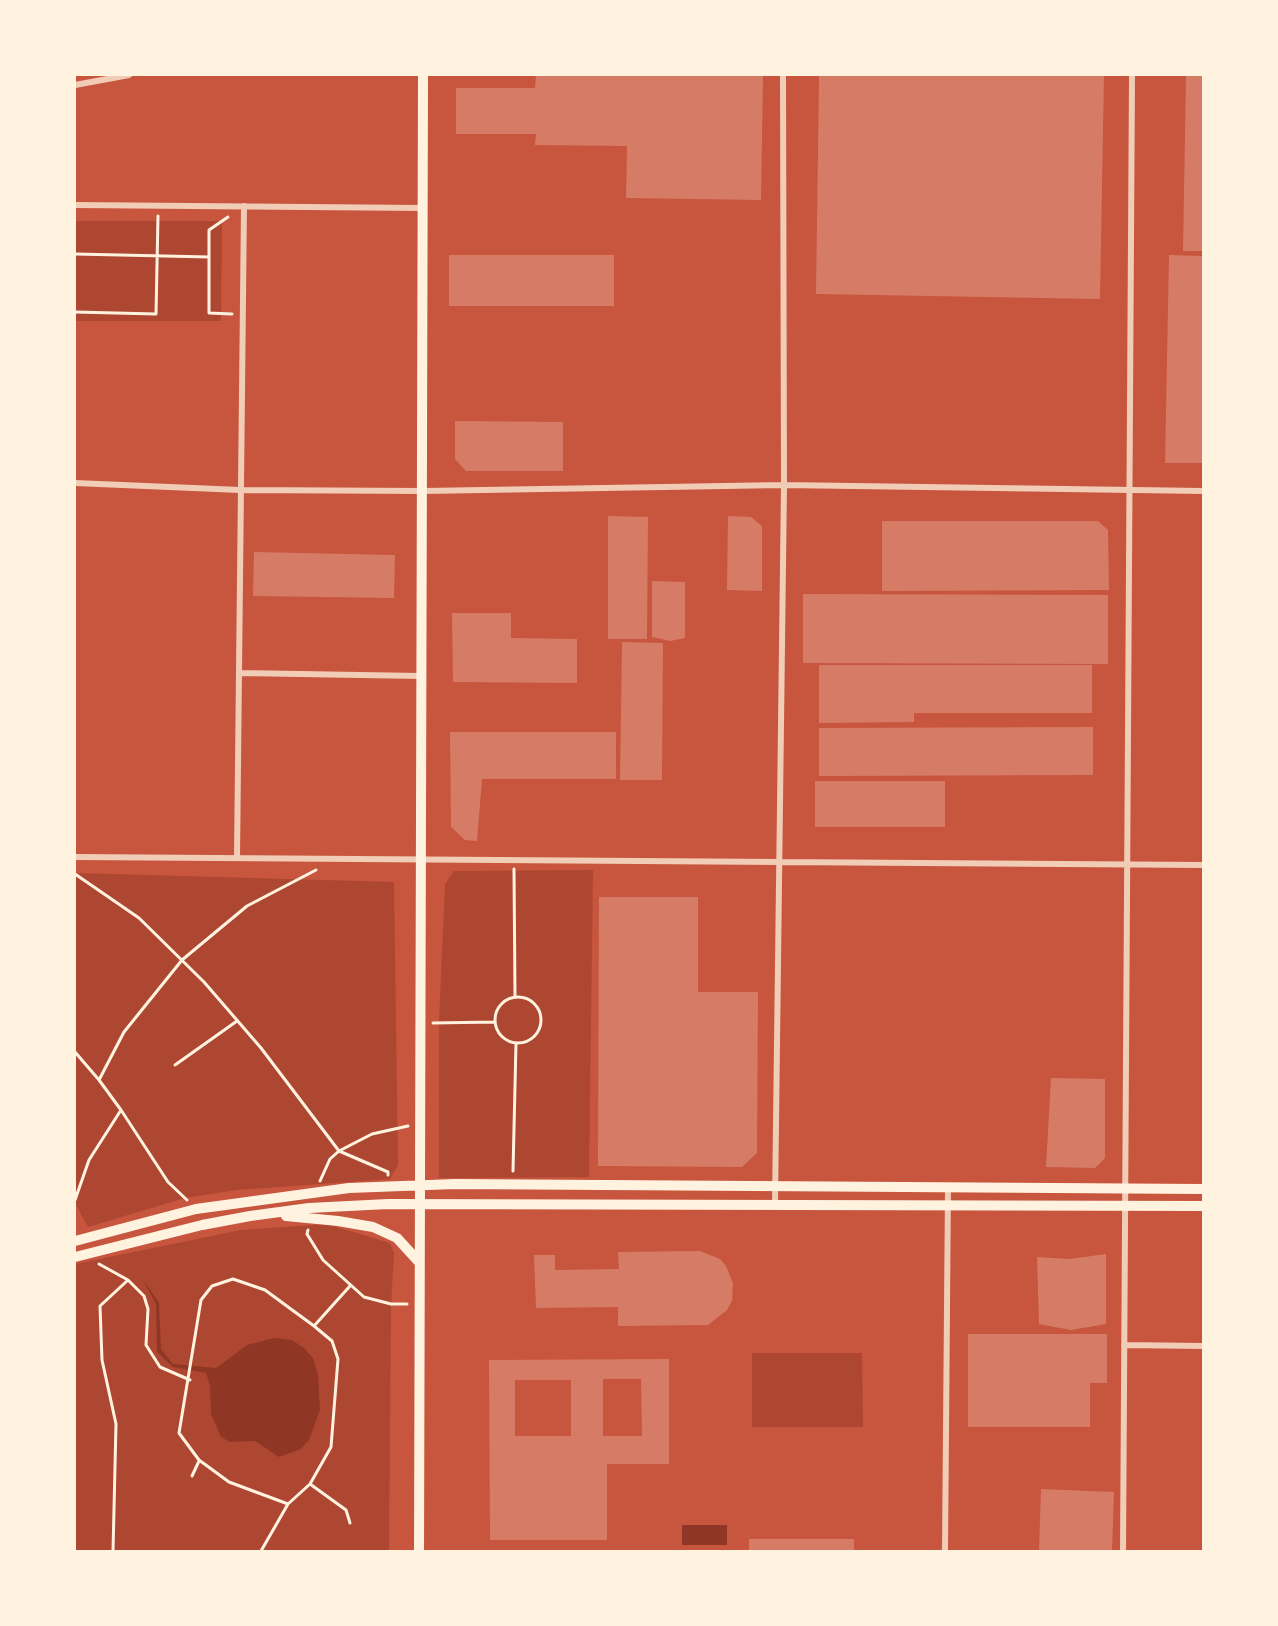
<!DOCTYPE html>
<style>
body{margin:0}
#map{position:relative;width:1278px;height:1626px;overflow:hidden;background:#c8553d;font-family:"Archivo Narrow",sans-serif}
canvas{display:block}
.frame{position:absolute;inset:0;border:76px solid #fff3e0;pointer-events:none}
</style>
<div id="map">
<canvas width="1278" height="1626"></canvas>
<div class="frame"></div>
</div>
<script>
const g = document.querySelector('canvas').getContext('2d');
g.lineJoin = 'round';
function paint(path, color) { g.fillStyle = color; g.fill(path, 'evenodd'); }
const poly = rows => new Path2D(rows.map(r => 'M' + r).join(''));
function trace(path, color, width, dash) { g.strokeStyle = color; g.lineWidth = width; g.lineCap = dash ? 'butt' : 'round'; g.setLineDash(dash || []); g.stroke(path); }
paint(poly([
 [76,221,222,221,221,321,76,321],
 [593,870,589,1177,439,1178,439,1023,445,884,454,871],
 [75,873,394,882,398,1165,390,1179,237,1190,185,1198,88,1227,75,1203],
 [327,1224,390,1243,394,1253,391,1304,389,1551,75,1551,75,1264,241,1230],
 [752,1353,862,1353,863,1427,752,1427]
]), '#ae4732');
paint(poly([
 [143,1279,159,1303,161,1349,173,1364,216,1368,247,1345,274,1338,292,1340,304,1348,313,1358,318,1375,320,1410,309,1440,301,1449,279,1457,255,1441,230,1442,221,1437,211,1414,210,1386,206,1373,173,1367,157,1352,156,1304],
 [682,1525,727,1525,727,1545,682,1545]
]), '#8f3625');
paint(poly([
 [536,75,763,75,761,200,626,198,627,146,535,145,536,134,456,134,456,88,535,88],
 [819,75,1104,75,1100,299,816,294],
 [1186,75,1203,75,1203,251,1183,251],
 [449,255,614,255,614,306,449,306],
 [1169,255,1203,256,1203,463,1165,463],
 [455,421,563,422,563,471,466,471,455,459],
 [608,516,648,517,647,639,608,639],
 [728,516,751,517,762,526,762,591,727,590],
 [882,521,1098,521,1108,530,1109,590,882,591],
 [254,552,395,555,394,598,253,596],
 [652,581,685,582,685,638,670,641,652,637],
 [803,594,1108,595,1108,664,803,663],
 [452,613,511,613,511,638,577,639,577,683,453,682],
 [622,642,663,643,662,780,620,780],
 [819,665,1092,665,1092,713,914,713,914,722,819,723],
 [1093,727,1093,775,819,776,819,728],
 [450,732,616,732,616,779,482,779,477,841,465,840,451,827],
 [815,781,945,781,945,827,815,827],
 [599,897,698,897,698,992,758,992,757,1153,742,1167,598,1166],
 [1051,1078,1105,1079,1105,1158,1095,1168,1046,1167],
 [700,1251,720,1259,726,1266,733,1283,732,1301,727,1310,708,1325,618,1326,618,1307,536,1308,534,1255,555,1255,555,1270,619,1269,618,1252],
 [1106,1254,1106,1324,1071,1330,1039,1324,1037,1257,1070,1259],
 [968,1334,1107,1334,1107,1383,1090,1383,1090,1427,968,1427],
 [669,1359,669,1464,607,1464,607,1540,490,1540,489,1360],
 [603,1379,641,1379,642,1436,603,1436],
 [515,1380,571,1380,571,1436,515,1436],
 [1041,1489,1114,1492,1112,1551,1039,1551],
 [749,1539,854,1539,854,1551,749,1551]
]), '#d67c66');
trace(poly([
 [228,217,209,230,209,313,232,314],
 [75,254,209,257],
 [75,312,156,314,158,216],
 [514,869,515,997],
 [75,874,139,918,204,982,261,1048,339,1151,388,1172,388,1175],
 '495 1020a23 23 0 1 1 46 0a23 23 0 1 1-46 0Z',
 [433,1023,495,1022],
 [75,1052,99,1080],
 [175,1065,237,1021],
 [121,1110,168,1182,187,1200],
 [513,1171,516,1043],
 [320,1181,330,1159,339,1151,372,1134,408,1126],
 [75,1200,89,1160,121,1110,99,1080,124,1032,182,960,247,906,316,870],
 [308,1230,307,1234,323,1260,364,1297,391,1304,407,1304],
 [99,1264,128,1280,144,1296,148,1309,146,1345,160,1367,190,1380],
 [233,1279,265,1290,314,1326,332,1341,338,1359,331,1447,310,1484,288,1504,229,1482,199,1460,179,1433,201,1300,212,1286,233,1279],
 [314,1326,350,1286],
 [192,1476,199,1461],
 [310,1484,346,1510,350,1523],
 [113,1551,116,1424,102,1360,100,1306,128,1280],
 [261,1551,288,1504]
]), '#fff3e0', 3);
trace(poly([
 [75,85,129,75],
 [75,205,422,208],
 [75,483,240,490,423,491,784,485,1203,491],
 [239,673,421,676],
 [75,857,1203,865],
 [237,857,244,206],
 [775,1203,784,485,783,75],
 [1124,1345,1203,1346],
 [945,1551,948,1187],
 [1123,1551,1132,75]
]), '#f1ccb7', 6);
trace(poly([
 [286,1216,338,1221,373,1227,397,1238,419,1262],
 [75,1241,196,1209,349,1188,455,1184,1203,1189],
 [75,1257,202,1225,250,1216,309,1208,388,1204,1203,1206],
 [419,1551,423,75]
]), '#fff3e0', 10);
</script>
